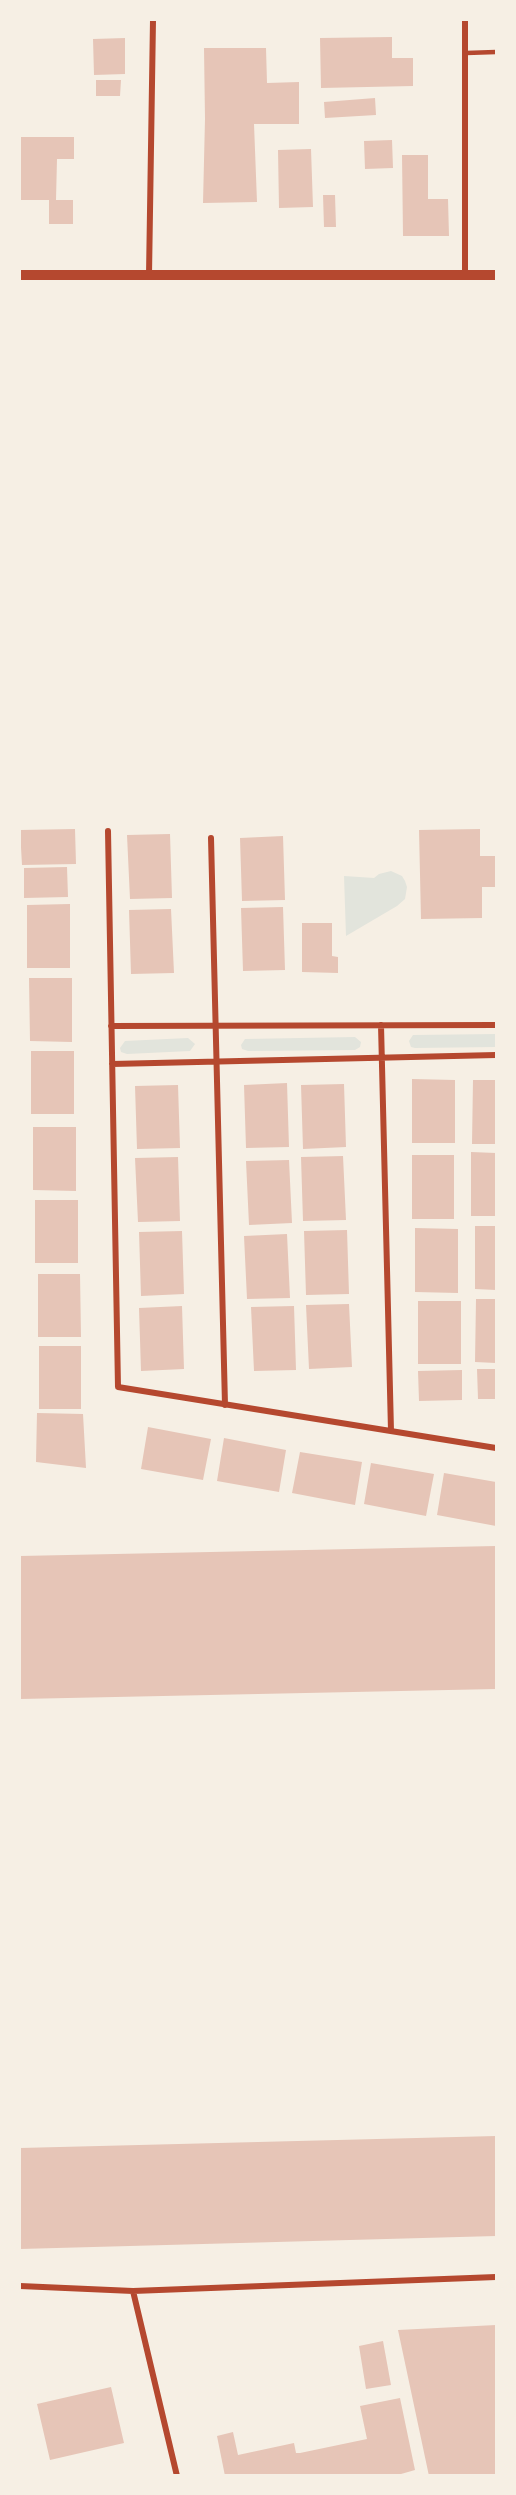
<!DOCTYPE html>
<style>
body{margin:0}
#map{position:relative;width:516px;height:2495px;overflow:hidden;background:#f6efe4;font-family:"Golos Text",sans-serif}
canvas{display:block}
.frame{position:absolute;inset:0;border:21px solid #f6efe4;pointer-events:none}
</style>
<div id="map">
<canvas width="516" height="2495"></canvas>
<div class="frame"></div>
</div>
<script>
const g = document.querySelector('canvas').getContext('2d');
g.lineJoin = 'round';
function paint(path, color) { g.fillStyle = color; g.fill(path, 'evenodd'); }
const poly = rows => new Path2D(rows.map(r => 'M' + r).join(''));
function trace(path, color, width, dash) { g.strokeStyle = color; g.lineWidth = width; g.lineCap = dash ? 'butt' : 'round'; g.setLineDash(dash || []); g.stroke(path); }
paint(poly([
 [391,871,402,876,405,881,407,887,405,899,397,906,346,936,344,876,374,878,379,874],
 [496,1034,496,1047,415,1048,411,1047,409,1041,413,1035],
 [355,1037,361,1042,360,1047,355,1050,248,1051,242,1049,241,1045,245,1039],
 [188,1038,195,1044,190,1051,127,1054,121,1052,120,1048,125,1041]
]), '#e2e4dc');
paint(poly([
 [392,37,392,58,413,58,413,86,321,88,320,38],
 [125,38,125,74,94,75,93,39],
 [204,48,266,48,267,83,299,82,299,124,254,124,257,202,203,203,205,119],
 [96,80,121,80,120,96,96,96],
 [375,98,376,115,325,118,324,102],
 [20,137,74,137,74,159,57,159,56,200,73,200,73,224,49,224,49,200,20,200],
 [392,140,393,168,365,169,364,141],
 [311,149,313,207,279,208,278,150],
 [402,155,428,155,428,199,448,199,449,236,403,236],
 [323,195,335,195,336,227,324,227],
 [75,829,76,864,22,865,20,830],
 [480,829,480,856,496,856,496,887,482,887,482,918,421,919,419,830],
 [170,834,172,898,130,899,127,835],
 [283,836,285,900,242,901,240,838],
 [67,867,68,897,24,898,24,868],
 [70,904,70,968,27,968,27,905],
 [283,907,285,970,243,971,241,908],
 [171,909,174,973,131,974,129,910],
 [302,923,332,923,332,956,338,957,338,973,302,972],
 [29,978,72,978,72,1042,30,1041],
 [31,1051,74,1051,74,1114,31,1114],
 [412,1079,455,1080,455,1143,412,1143],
 [473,1080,496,1080,496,1144,472,1144],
 [287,1083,289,1147,246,1148,244,1085],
 [344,1084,346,1147,303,1149,301,1085],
 [178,1085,180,1148,137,1149,135,1086],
 [33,1127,76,1127,76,1191,33,1190],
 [471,1152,496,1153,496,1216,471,1216],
 [412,1155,454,1155,454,1219,412,1219],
 [343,1156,346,1220,303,1221,301,1157],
 [178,1157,180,1221,138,1222,135,1158],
 [289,1160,292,1223,249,1225,246,1161],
 [35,1200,78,1200,78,1263,35,1263],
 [475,1226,496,1226,496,1290,475,1289],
 [415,1228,458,1229,458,1293,415,1292],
 [347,1230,349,1294,306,1295,304,1231],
 [182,1231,184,1294,141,1296,139,1232],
 [287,1234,290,1298,247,1299,244,1236],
 [38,1274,80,1274,81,1337,38,1337],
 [476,1299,496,1299,496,1363,475,1362],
 [418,1301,461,1301,461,1364,418,1364],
 [349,1304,352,1367,309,1369,306,1305],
 [182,1306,184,1369,141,1371,139,1308],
 [294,1306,296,1370,254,1371,251,1307],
 [39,1346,81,1346,81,1409,39,1409],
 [477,1369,496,1369,496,1399,478,1399],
 [462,1370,462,1400,419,1401,418,1371],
 [37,1413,83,1414,86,1468,36,1462],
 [148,1427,211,1439,203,1480,141,1469],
 [224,1438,286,1450,279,1492,217,1481],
 [300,1452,362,1462,355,1505,292,1493],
 [371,1463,434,1474,426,1516,364,1504],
 [444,1473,496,1482,496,1526,437,1515],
 [496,1546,496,1689,20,1699,20,1556],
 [496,2136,496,2236,20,2249,20,2148],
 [496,2325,496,2476,429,2476,398,2330],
 [383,2341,391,2385,366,2389,359,2346],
 [111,2387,124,2443,50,2460,37,2404],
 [400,2398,415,2470,394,2476,225,2476,217,2436,233,2432,238,2455,294,2443,296,2453,300,2453,367,2439,360,2406]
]), '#e6c5b7');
trace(poly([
 [466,53,496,52]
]), '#b5482f', 4.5);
trace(poly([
 [465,20,465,274],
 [149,275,153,20],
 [108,831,118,1387,496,1448],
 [211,838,225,1405],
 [381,1025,391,1431],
 [111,1026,496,1025],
 [112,1064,496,1055],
 [20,2286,133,2291,496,2277],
 [133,2291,177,2476]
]), '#b5482f', 6);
trace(poly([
 [20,275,496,275]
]), '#b5482f', 10);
</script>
